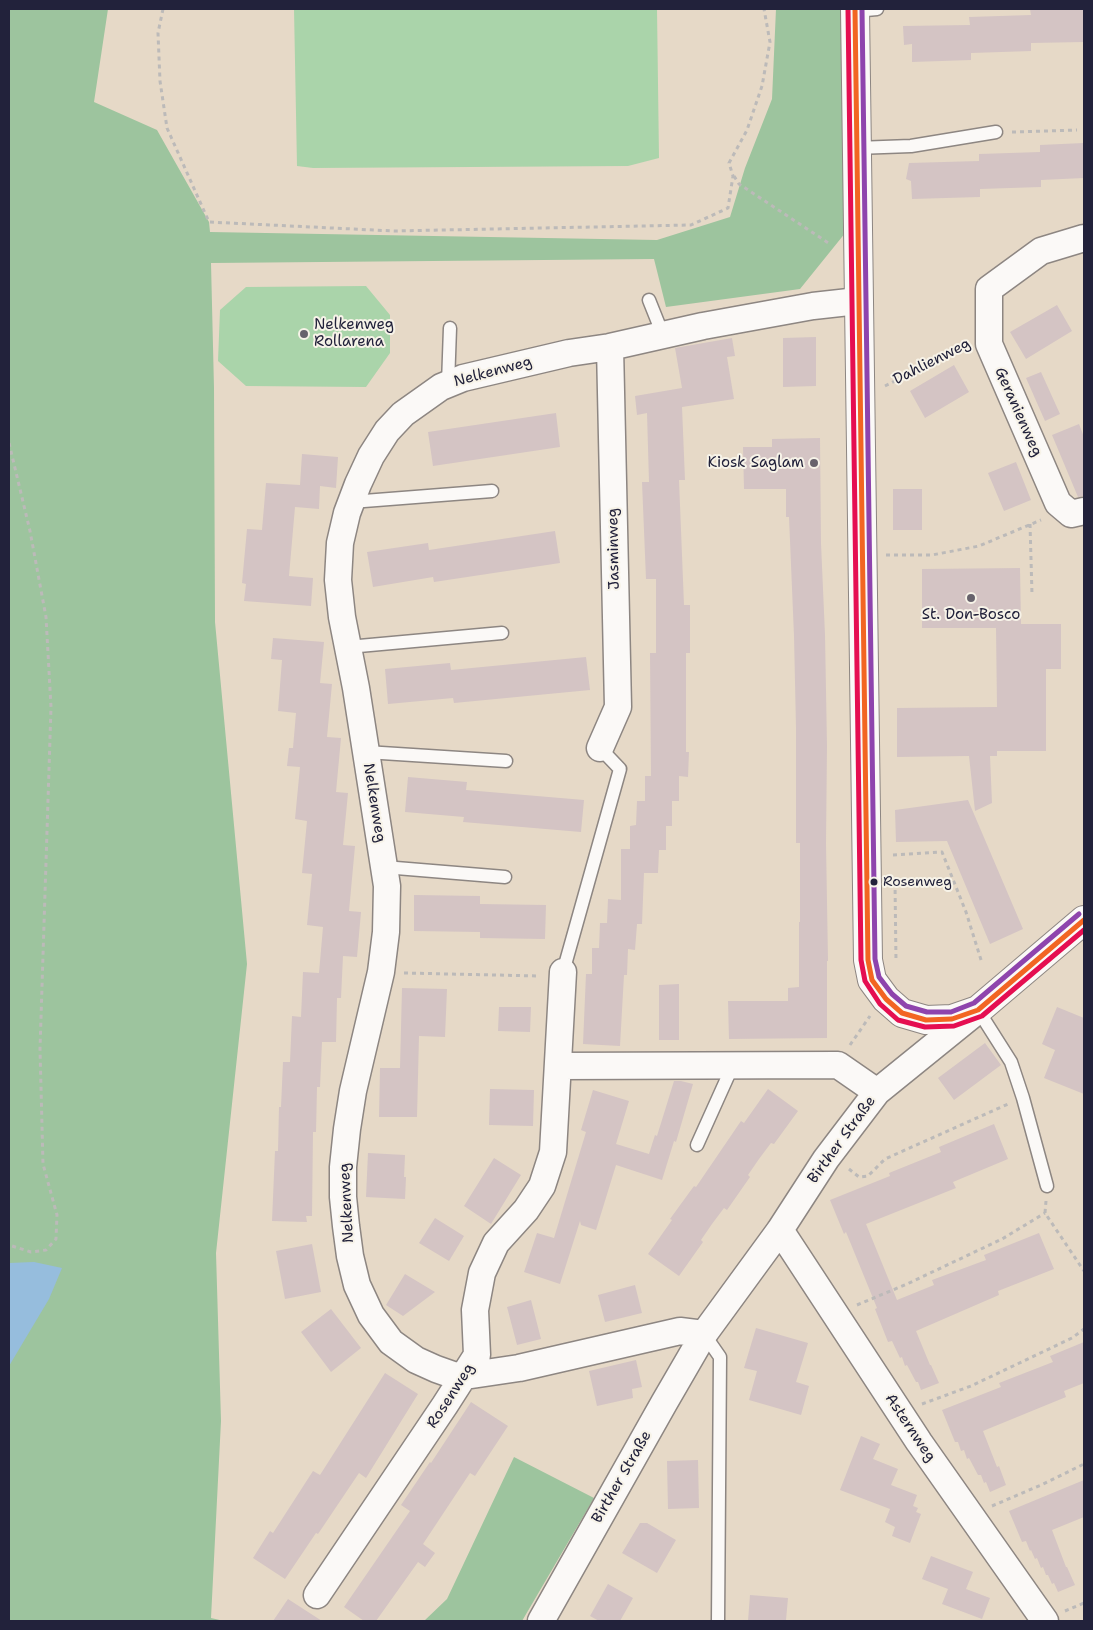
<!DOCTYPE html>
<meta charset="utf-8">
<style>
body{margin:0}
#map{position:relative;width:1093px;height:1630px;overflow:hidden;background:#e6d9c7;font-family:"Shantell Sans",sans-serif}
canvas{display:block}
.frame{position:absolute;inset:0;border:10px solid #22223b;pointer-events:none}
</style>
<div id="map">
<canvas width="1093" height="1630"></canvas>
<div class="frame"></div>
</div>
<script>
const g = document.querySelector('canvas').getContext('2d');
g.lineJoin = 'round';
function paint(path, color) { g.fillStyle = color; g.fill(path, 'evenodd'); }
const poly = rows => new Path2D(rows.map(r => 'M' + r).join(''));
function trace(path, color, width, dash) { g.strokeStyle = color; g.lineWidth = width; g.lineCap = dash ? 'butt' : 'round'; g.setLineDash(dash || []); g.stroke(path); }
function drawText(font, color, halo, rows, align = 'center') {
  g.font = font + ' "Shantell Sans",sans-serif'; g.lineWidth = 4; g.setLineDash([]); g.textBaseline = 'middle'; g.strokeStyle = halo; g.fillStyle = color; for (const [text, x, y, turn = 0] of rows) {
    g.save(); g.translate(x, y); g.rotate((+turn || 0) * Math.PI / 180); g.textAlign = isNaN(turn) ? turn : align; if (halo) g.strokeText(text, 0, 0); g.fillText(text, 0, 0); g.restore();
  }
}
paint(poly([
 [294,9,657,9,659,158,628,166,313,168,297,166],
 [366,286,390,315,390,353,366,387,246,386,218,361,220,310,246,287]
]), '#aad4aa');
paint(poly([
 [9,9,108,9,94,102,157,130,209,222,210,232,657,240,730,217,745,168,772,99,776,9,842,9,846,232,800,289,666,307,654,259,211,263,214,388,215,622,247,964,216,1253,221,1421,211,1618,224,1621,9,1621],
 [514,1457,594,1498,522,1621,424,1621,447,1599]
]), '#9dc49e');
paint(poly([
 [34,1262,62,1268,49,1299,9,1366,9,1263]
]), '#96bddd');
paint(poly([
 [1030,9,1084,9,1084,42,1031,43,1031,51,971,53,971,60,912,62,912,44,904,45,903,26,970,25,969,17,1031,15],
 [1084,143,1084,178,1041,180,1041,187,980,189,980,197,912,199,911,181,906,179,909,163,979,161,979,154,1040,152,1040,145],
 [1057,305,1072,331,1026,359,1010,332],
 [816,337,816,386,783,387,783,338],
 [732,338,735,356,727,357,734,399,682,407,685,480,679,480,684,605,690,605,690,653,686,653,686,752,689,752,688,777,679,776,679,801,672,801,672,826,666,826,666,850,659,850,658,873,644,873,642,924,637,924,635,950,628,949,627,975,624,975,620,1046,583,1044,586,974,592,974,592,948,599,948,600,923,607,923,608,899,621,900,621,849,630,849,630,826,636,825,637,801,645,801,645,776,651,776,650,653,656,653,656,579,646,579,642,482,649,482,647,413,637,415,635,396,682,388,675,348],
 [954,365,969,392,925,418,910,391],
 [1041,372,1060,414,1045,421,1026,378],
 [556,413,560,447,433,466,428,432],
 [1079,424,1084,437,1084,496,1078,497,1052,435],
 [820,438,821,543,825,635,827,746,826,843,828,961,827,961,827,1038,729,1039,728,1001,788,1001,788,988,799,987,799,922,800,922,800,843,796,843,796,728,794,636,789,517,786,517,786,489,744,489,743,447,772,447,772,439],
 [302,454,338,457,336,488,320,486,319,509,295,507,289,576,313,578,311,606,244,601,246,584,242,583,247,529,262,530,266,483,300,485],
 [1016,462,1031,500,1004,511,988,473],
 [893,489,922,489,922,530,893,530],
 [555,531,560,563,434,582,433,577,373,587,367,552,428,543,429,550],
 [1020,568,1021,624,1061,624,1061,669,1046,669,1046,751,997,751,997,756,990,756,992,803,975,811,969,756,897,757,897,708,997,707,996,628,922,628,922,569],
 [273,638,324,642,320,683,332,684,327,737,341,738,336,792,348,793,343,845,355,846,349,911,361,912,357,957,343,956,341,998,337,998,336,1042,322,1042,320,1087,317,1087,316,1132,313,1132,312,1216,306,1216,307,1222,272,1221,275,1151,278,1151,279,1107,281,1107,283,1062,290,1062,292,1016,301,1017,303,972,319,973,323,927,307,925,312,874,302,873,307,821,295,819,300,767,287,766,289,748,293,748,296,713,278,711,282,660,271,659],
 [586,657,590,690,454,703,453,698,388,704,385,669,450,663,451,670],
 [408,777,467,782,466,790,584,800,581,832,463,822,464,817,405,812],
 [968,800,1023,929,990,944,947,841,896,842,895,810],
 [414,895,480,896,480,904,546,905,545,939,480,938,480,932,414,931],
 [679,984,679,1040,659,1040,659,985],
 [402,988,447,989,445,1037,419,1036,417,1117,379,1117,380,1068,400,1068],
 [499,1007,531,1007,530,1032,498,1031],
 [1057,1007,1084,1018,1084,1094,1044,1078,1055,1050,1042,1044],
 [985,1043,1001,1065,954,1100,938,1078],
 [674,1081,681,1081,693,1084,676,1142,674,1141,662,1180,616,1165,596,1230,581,1225,580,1221,560,1284,524,1272,537,1233,554,1238,586,1132,581,1130,593,1090,629,1101,616,1144,649,1154,655,1135,657,1136],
 [490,1089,534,1090,533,1126,489,1125],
 [768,1089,798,1111,774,1144,771,1143,759,1159,748,1175,750,1177,727,1210,724,1208,712,1224,701,1240,703,1242,679,1276,648,1254,672,1220,670,1219,694,1186,696,1187,741,1121,744,1123],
 [994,1124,1008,1159,953,1182,956,1188,866,1224,897,1300,934,1285,932,1280,986,1260,984,1255,1039,1233,1054,1269,998,1291,999,1295,916,1331,930,1365,931,1365,939,1383,921,1390,918,1382,916,1382,907,1365,905,1366,902,1357,900,1358,892,1341,888,1342,875,1309,877,1308,846,1232,844,1234,830,1200,890,1176,889,1173,941,1152,939,1147],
 [368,1153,405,1155,404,1177,406,1177,405,1199,366,1197],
 [494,1158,521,1175,491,1224,464,1206],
 [435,1218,464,1236,449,1261,419,1243],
 [312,1244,321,1292,285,1299,276,1251],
 [405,1274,435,1292,403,1316,386,1305],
 [635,1285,642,1313,605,1322,598,1295],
 [531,1300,541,1339,517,1345,507,1307],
 [331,1309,361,1348,331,1372,301,1332],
 [756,1328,808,1343,796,1382,809,1386,801,1415,749,1400,757,1371,744,1368],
 [1084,1342,1084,1383,1064,1391,1066,1397,983,1431,997,1467,999,1466,1006,1485,990,1492,986,1482,984,1483,981,1475,978,1475,969,1458,967,1459,964,1450,961,1451,958,1442,955,1442,942,1410,1001,1387,999,1383,1053,1362,1050,1356],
 [636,1360,642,1387,632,1389,633,1398,597,1406,589,1371],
 [385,1373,418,1394,366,1478,359,1473,318,1534,316,1533,285,1579,253,1558,270,1531,273,1533,313,1471,320,1475],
 [471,1402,508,1426,475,1476,470,1473,423,1544,435,1553,425,1567,418,1562,376,1621,364,1621,344,1607,410,1511,401,1505,430,1462,431,1463],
 [861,1436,880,1444,873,1459,898,1469,891,1485,917,1495,913,1506,918,1508,916,1512,921,1514,910,1543,892,1536,895,1527,885,1522,890,1509,840,1490],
 [698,1460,699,1508,668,1509,667,1461],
 [1084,1480,1084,1517,1052,1530,1066,1567,1067,1567,1075,1585,1058,1592,1054,1583,1052,1584,1048,1575,1046,1575,1043,1567,1041,1568,1037,1558,1035,1559,1031,1550,1030,1551,1026,1541,1022,1542,1009,1511],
 [640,1523,647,1523,676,1540,657,1573,622,1553],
 [931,1556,973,1572,966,1589,990,1598,982,1619,942,1604,948,1589,922,1579],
 [608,1584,633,1598,620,1621,599,1621,590,1616],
 [750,1595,788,1598,786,1620,748,1621],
 [288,1599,322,1621,273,1621]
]), '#d4c4c4');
const service = poly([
 [855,11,877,9],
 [856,148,911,146,996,132],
 [649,300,663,335],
 [448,384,450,328],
 [351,502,492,491],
 [348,647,502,633],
 [366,752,506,761],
 [384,867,505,877],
 [563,972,620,769,600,748],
 [978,1010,1011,1062,1023,1098,1047,1186],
 [697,1145,733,1065],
 [704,1334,720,1357,718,1621]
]);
const minor = poly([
 [1084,238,1041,251,989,289,989,344,1058,503,1071,514,1084,511],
 [600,748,618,707,610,347],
 [558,1066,838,1065,877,1092],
 [780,1230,919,1442,1045,1621],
 [704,1334,680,1331,519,1368,465,1376,453,1375,436,1369,416,1360,391,1342,371,1315,357,1285,350,1256,346,1226,343,1197,343,1167,347,1129,353,1091,381,972,386,932,387,886,356,688,342,617,338,580,340,543,347,513,358,484,371,456,387,431,403,414,441,387,463,378,569,353,610,347,703,326,813,306,858,301],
 [317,1595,445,1405,477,1355,475,1310,482,1273,496,1243,526,1210,542,1186,553,1152,563,972],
 [541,1621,664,1403,704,1334,780,1230,826,1159,877,1092,977,1011]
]);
const tertiary = poly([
 [855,9,868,960,872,980,886,999,902,1013,926,1020,952,1019,978,1010,1084,920]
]);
trace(service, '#8d8682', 15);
trace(minor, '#8d8682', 29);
trace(tertiary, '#8d8682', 30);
trace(poly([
 [163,9,158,33,160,81,167,128,209,222,394,231,691,225,728,208,733,176,729,163,747,130,762,86,770,42,764,9],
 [1012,132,1077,130],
 [734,176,739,184,830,244],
 [885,386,966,345],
 [9,443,30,531,46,617,51,707,40,1049,43,1164,57,1215,56,1239,46,1250,31,1252,9,1245],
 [1030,524,1032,594],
 [886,555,932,555,979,546,1041,520],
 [893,855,942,852,966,912,982,963],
 [895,882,896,962],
 [404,973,540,976],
 [850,1045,870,1016],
 [849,1169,859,1177,868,1176,885,1159,1008,1104],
 [1046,1201,1045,1213,1084,1271],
 [857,1305,907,1284,1002,1239,1045,1213],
 [922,1404,971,1386,1072,1338,1084,1329],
 [992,1506,1041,1485,1084,1464],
 [1065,1611,1084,1603]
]), '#bcbab9', 3, [4, 4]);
trace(service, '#fbf9f7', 12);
trace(minor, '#fbf9f7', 26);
trace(tertiary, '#fbf9f7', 28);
trace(poly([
 [855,9,868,960,872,980,886,999,902,1013,926,1020,952,1019,978,1010,1084,920]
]), '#f26522', 5);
trace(poly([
 [848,9,861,960,865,981,880,1004,898,1020,925,1027,954,1026,982,1016,1084,930]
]), '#e50e51', 5);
trace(poly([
 [862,9,875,959,879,977,892,994,906,1006,927,1012,951,1012,974,1003,1079,914]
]), '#8e44ad', 5);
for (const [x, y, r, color] of [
 [304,334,5,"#67626c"],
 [814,463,5,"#67626c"],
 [971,598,5,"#67626c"],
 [874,882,4.5,"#22223b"]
]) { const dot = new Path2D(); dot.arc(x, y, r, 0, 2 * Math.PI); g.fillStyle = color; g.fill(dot); trace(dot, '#f7f3e8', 2); }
drawText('14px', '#22223b', '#f7f3e8', [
 ["Rosenweg",883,882]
], 'left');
drawText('15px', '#22223b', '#f7f3e8', [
 ["Nelkenweg",314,325],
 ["Rollarena",314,342],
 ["Kiosk Saglam",804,463,"right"],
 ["St. Don-Bosco",971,615,"center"]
], 'left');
drawText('15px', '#22223b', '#f7f3e8', [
 ["Dahlienweg",932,362,-27],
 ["Nelkenweg",493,372,-15],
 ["Geranienweg",1018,412,66],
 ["Jasminweg",614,549,-91],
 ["Nelkenweg",374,803,81],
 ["Birther Straße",842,1140,-54],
 ["Nelkenweg",347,1203,-93],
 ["Rosenweg",451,1396,-57],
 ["Asternweg",910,1428,56],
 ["Birther Straße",622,1477,-60]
]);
</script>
